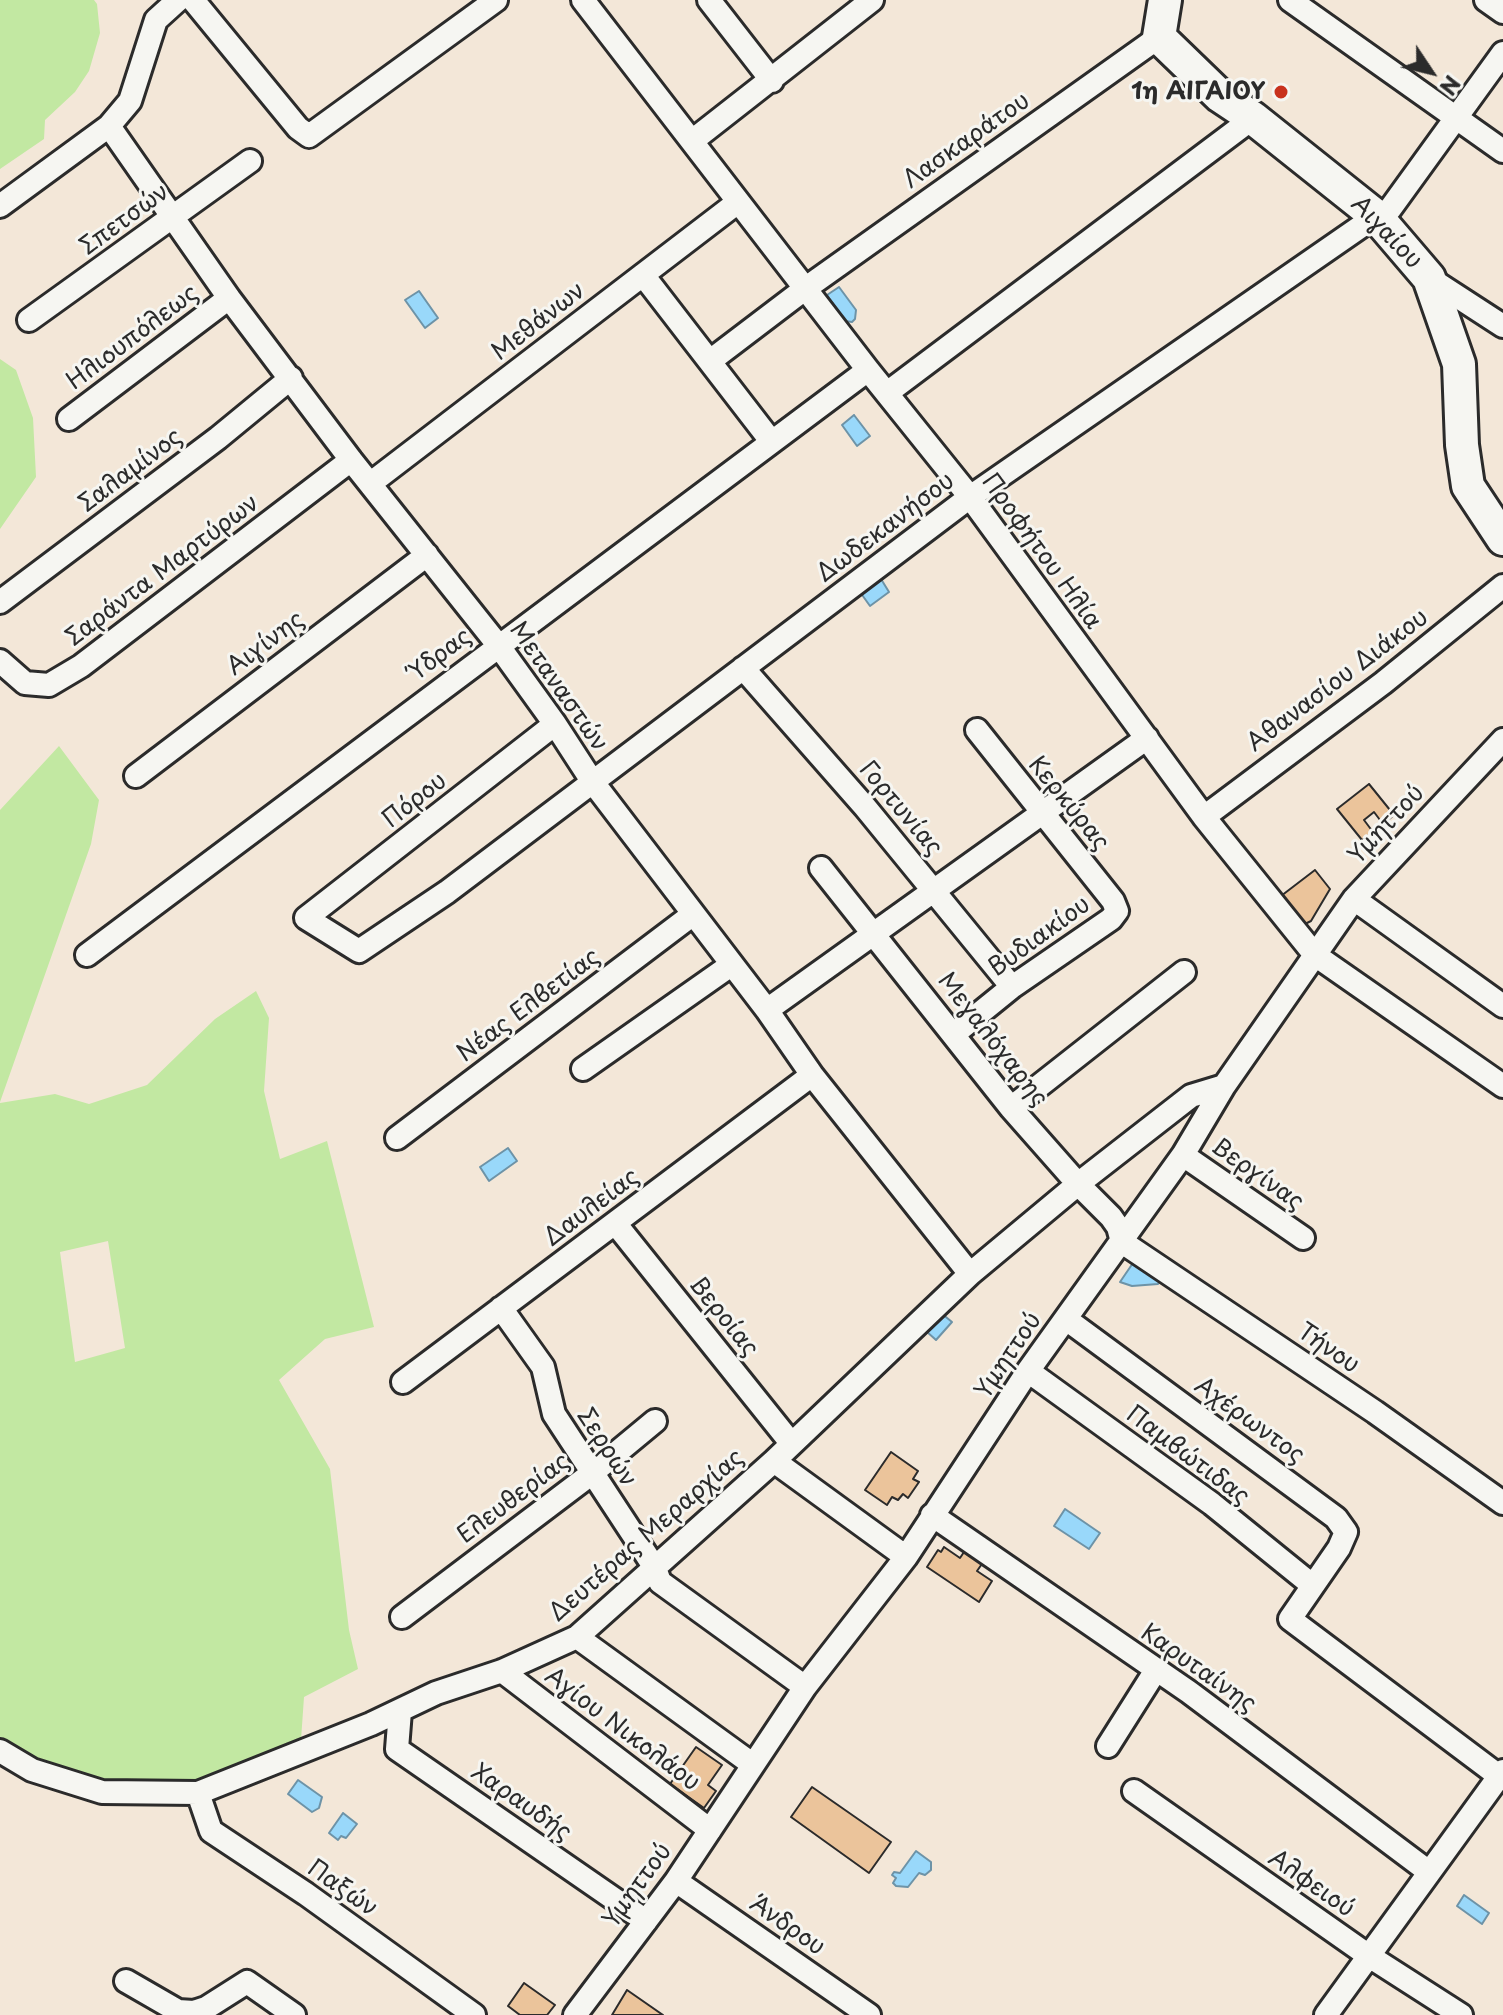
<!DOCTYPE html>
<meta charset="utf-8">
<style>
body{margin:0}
#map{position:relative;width:1503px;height:2015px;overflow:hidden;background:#f3e7d8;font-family:"Playpen Sans",sans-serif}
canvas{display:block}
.north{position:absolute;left:1391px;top:32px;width:80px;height:80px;-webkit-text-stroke:6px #f6f6f2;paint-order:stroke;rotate:125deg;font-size:22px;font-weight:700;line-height:32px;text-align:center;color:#2b2b2b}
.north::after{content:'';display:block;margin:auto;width:28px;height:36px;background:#2b2b2b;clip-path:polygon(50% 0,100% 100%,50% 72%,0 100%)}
</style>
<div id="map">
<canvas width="1503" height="2015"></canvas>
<div class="north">N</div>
</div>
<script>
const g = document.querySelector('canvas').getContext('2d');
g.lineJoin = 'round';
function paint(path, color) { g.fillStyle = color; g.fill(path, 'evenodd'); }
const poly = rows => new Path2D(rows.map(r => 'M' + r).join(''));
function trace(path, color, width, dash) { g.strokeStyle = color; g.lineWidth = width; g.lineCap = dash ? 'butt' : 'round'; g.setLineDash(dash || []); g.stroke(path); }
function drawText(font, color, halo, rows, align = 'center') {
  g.font = font + ' "Playpen Sans",sans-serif'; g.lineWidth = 6; g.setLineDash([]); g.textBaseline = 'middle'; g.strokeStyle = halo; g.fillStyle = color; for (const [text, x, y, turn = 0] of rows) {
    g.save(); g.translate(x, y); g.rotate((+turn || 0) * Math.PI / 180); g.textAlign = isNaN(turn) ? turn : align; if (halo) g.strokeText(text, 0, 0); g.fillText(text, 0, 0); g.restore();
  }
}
paint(poly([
 [0,0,94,0,97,4,100,33,89,71,75,92,45,120,44,139,0,169],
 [0,359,16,370,33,418,36,477,0,529],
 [59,746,99,800,91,844,0,1102,0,810],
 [256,991,269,1018,264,1091,280,1159,327,1141,374,1327,325,1339,279,1380,330,1469,349,1630,358,1669,304,1697,301,1740,189,1784,105,1781,39,1762,0,1739,0,1103,55,1094,89,1104,147,1085,215,1019],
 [108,1241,125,1348,75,1362,60,1252]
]), '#c2e8a2');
const water = poly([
 [839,287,856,310,855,319,852,322,845,321,827,295,839,287],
 [419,291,438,318,425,328,405,300,419,291],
 [854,415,870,436,857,446,842,425,854,415],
 [881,579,889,592,870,606,860,592,881,579],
 [508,1148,517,1161,489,1181,480,1167,508,1148],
 [1135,1260,1162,1278,1158,1284,1132,1286,1120,1282,1135,1260],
 [941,1313,952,1322,936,1340,926,1331,941,1313],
 [1065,1509,1100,1533,1089,1549,1054,1526,1065,1509],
 [298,1780,322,1797,319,1808,312,1812,288,1794,298,1780],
 [343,1813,357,1824,346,1838,341,1836,338,1840,329,1833,343,1813],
 [916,1851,931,1862,931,1870,925,1875,919,1873,908,1887,896,1886,893,1883,896,1878,892,1875,894,1872,900,1873,916,1851],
 [1464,1895,1489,1913,1482,1924,1457,1906,1464,1895]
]);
paint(water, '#99d8fa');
trace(water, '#6d93a7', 2);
const building = poly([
 [1369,784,1394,815,1383,824,1374,812,1364,820,1373,832,1362,840,1337,809,1369,784],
 [1315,870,1330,889,1311,921,1303,925,1281,896,1315,870],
 [891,1452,918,1471,913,1479,919,1482,908,1498,903,1494,898,1500,892,1497,887,1505,865,1490,891,1452],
 [944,1547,960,1558,966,1549,984,1561,977,1571,992,1581,979,1602,927,1567,938,1550,941,1552,944,1547],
 [696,1747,722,1765,708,1785,716,1791,704,1808,670,1784,696,1747],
 [812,1787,891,1842,869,1873,791,1817,812,1787],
 [524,1983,555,2005,547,2015,520,2015,508,2006,524,1983],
 [627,1990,663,2015,612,2015,627,1990]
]);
paint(building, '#ebc49b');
trace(building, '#2b2b2b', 2);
const street = poly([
 [193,0,298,128,309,136,496,0],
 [583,0,868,370,970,497,1204,817,1315,955,1503,1086],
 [709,0,772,81],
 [1290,0,1503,151],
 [1486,0,1503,12],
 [109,126,229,298,351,460,498,645,555,724,592,781,767,1010,812,1075,970,1274],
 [692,141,872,0],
 [0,206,109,126,130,101,156,20,178,0],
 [643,275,771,441],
 [1429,278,1503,326],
 [29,320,250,161],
 [710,361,806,288,1159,37],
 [887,393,1253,118],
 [69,419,229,298],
 [371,483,738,202],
 [0,602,218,438,291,378],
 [0,661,25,683,49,685,81,666,351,460],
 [743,668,865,807,1012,987],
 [555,724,306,918,359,951,447,892,970,497,1376,216,1390,209,1503,53],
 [136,776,427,555],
 [1204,817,1383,683,1503,586],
 [821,868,1011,1108,1078,1184,1111,1217,1118,1227,1122,1242,1375,1412,1503,1503],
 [1354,899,1503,1006],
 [87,955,868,370],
 [767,1010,1147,738],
 [954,1034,1012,987,1111,919,1117,911,1113,901,977,730],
 [583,1069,731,965],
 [1011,1108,1184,972],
 [397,1138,692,915],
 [1183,1155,1303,1238],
 [615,1223,791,1443],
 [501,1308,543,1367,554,1414,655,1568,660,1582,805,1687],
 [1066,1319,1336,1518,1346,1532,1339,1548,1290,1619,1503,1779],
 [1028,1371,1212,1504,1312,1585],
 [403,1382,812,1075],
 [774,1461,906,1557],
 [932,1515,1189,1692,1429,1872],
 [402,1617,591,1474,655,1421],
 [577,1637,752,1764],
 [502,1671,710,1830],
 [400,1711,397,1749,646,1921],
 [1108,1746,1156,1670],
 [0,1751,32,1770,102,1792,198,1793,371,1724,436,1693,502,1671,577,1637,774,1461,970,1274,1078,1184,1191,1096,1224,1086],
 [1134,1791,1369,1956,1461,2015],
 [198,1793,211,1831,306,1894,474,2015],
 [676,1881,869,2015],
 [126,1981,178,2011,194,2012,206,2008,247,1982,294,2015],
 [575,2015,676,1881,805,1687,906,1557,1028,1371,1183,1155,1224,1086,1354,899,1503,740],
 [1326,2015,1503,1771]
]);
const secondary = poly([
 [1165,0,1159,37,1220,96,1253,118,1376,216,1429,278,1459,364,1462,445,1468,486,1503,539]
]);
trace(street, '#2b2b2b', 28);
trace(secondary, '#2b2b2b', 38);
trace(street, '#f6f6f2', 22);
trace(secondary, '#f6f6f2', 32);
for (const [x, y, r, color] of [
 [1281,92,8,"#c8321e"]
]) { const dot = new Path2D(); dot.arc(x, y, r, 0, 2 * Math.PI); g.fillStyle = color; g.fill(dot); trace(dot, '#f6f6f2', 3); }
drawText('bold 24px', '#2b2b2b', '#f6f6f2', [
 ["1η ΑΙΓΑΙΟΥ",1265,92]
], 'right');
drawText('24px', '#2b2b2b', '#f6f6f2', [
 ["Λασκαράτου",967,141,-35],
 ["Σπετσών",125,220,-36],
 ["Αιγαίου",1386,233,46],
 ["Μεθάνων",539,322,-38],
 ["Ηλιουπόλεως",133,338,-37],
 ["Σαλαμίνος",131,471,-37],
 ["Δωδεκανήσου",886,528,-37],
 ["Προφήτου Ηλία",1041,552,54],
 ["Σαράντα Μαρτύρων",163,571,-37],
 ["Αιγίνης",266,644,-37],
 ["Ύδρας",441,655,-37],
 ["Αθανασίου Διάκου",1338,681,-37],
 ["Μεταναστών",558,687,55],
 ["Πόρου",415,801,-38],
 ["Κερκύρας",1068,804,51],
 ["Γορτυνίας",900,809,50],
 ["Υμηττού",1387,825,-47],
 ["Βυδιακίου",1040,937,-36],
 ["Νέας Ελβετίας",529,1006,-37],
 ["Μεγαλόχαρης",992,1040,52],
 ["Βεργίνας",1257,1175,35],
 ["Δαυλείας",592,1208,-37],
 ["Βεροίας",723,1317,51],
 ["Τήνου",1328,1349,34],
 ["Υμηττού",1009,1356,-56],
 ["Αχέρωντος",1249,1421,36],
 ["Σερρών",606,1448,57],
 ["Παμβώτιδας",1187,1456,37],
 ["Ελευθερίας",514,1499,-37],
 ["Δευτέρας Μεραρχίας",647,1536,-41],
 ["Καρυταίνης",1198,1669,35],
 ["Αγίου Νικολάου",622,1730,37],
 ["Χαραυδής",521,1803,35],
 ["Αλφειού",1311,1884,35],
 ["Υμηττού",638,1886,-54],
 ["Παξών",342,1889,35],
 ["Άνδρου",787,1926,35]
]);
</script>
